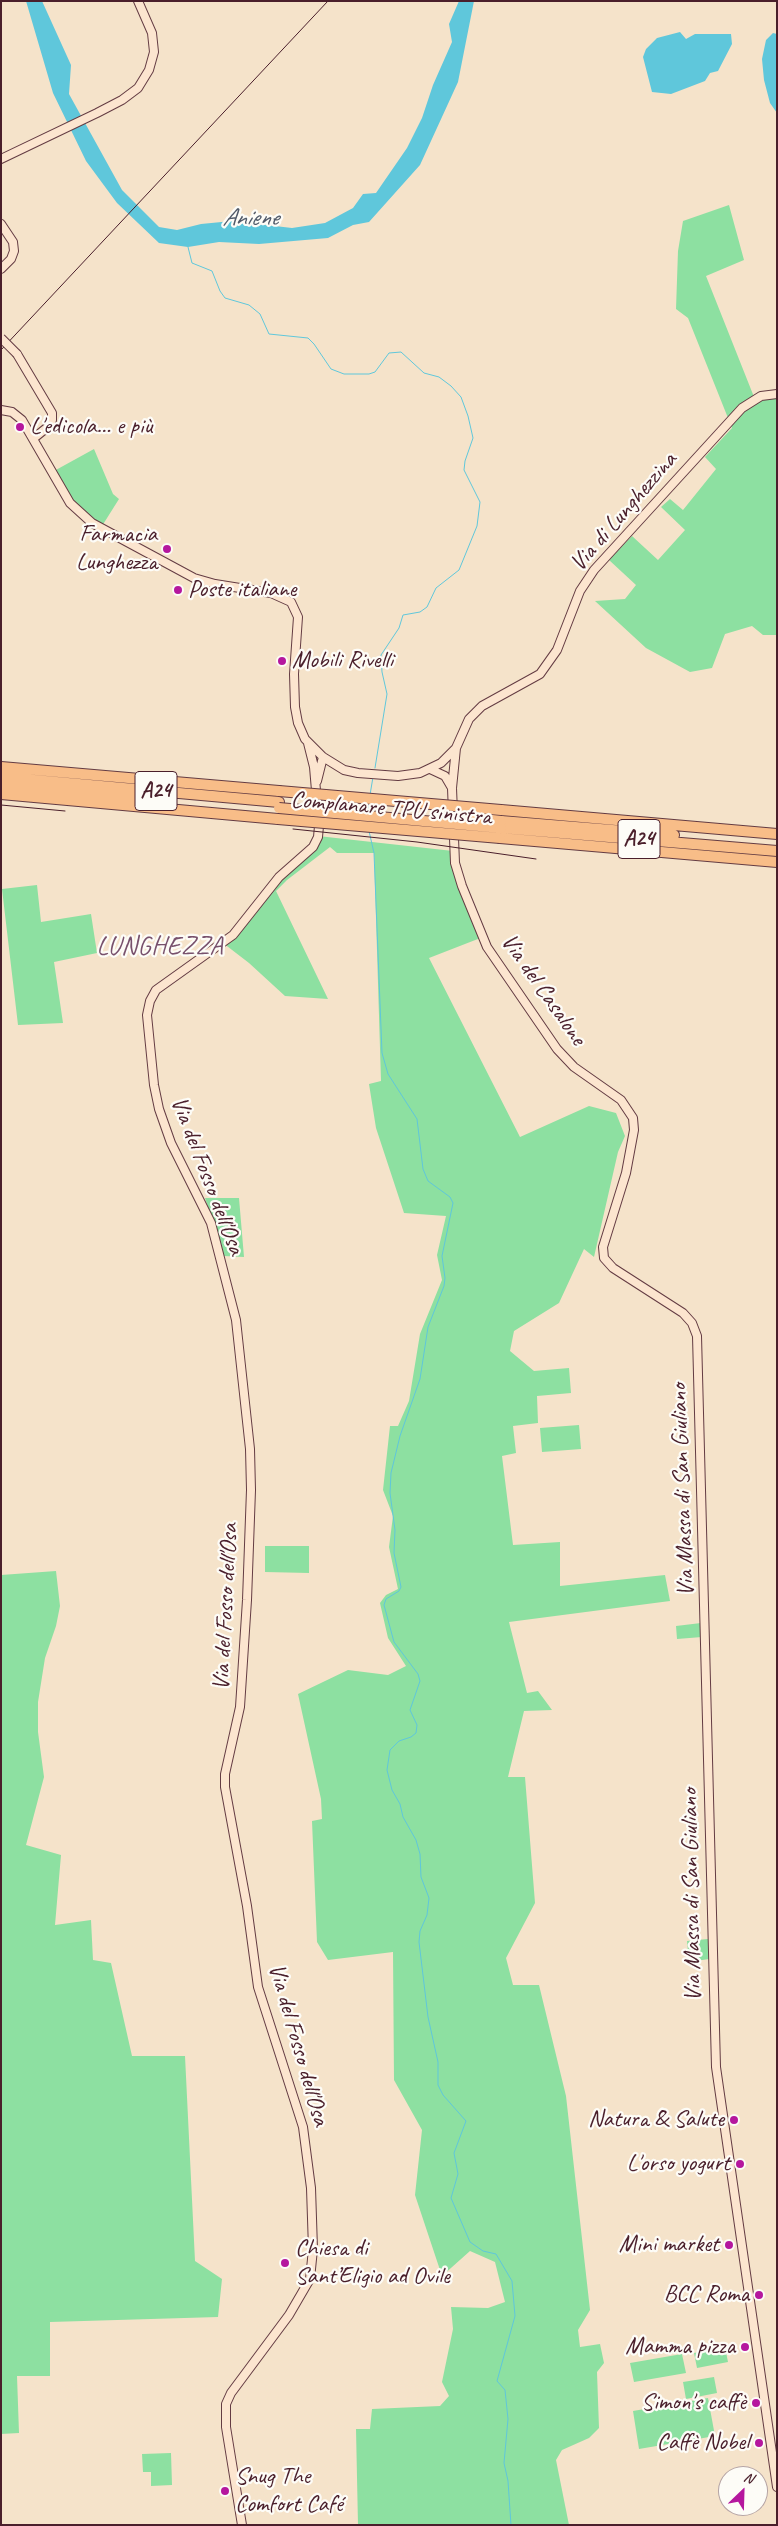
<!DOCTYPE html>
<meta charset="utf-8">
<style>
body{margin:0}
#map{position:relative;width:778px;height:2526px;overflow:hidden;background:#f5e3ca;font-family:Caveat,sans-serif}
canvas{display:block}
.frame{position:absolute;inset:0;border:2px solid #4a1f2b;pointer-events:none}
.north{position:absolute;left:718px;top:2466px;width:50px;height:50px;box-sizing:border-box;background:#fdfcf7;border:1px solid #b5a4a5;border-radius:50%;rotate:24deg;font-size:14px;font-weight:700;line-height:20px;text-align:center;color:#4a1f2b}
.north::after{content:'';display:block;margin:auto;width:18px;height:22px;background:#b5179e;clip-path:polygon(50% 0,100% 100%,50% 72%,0 100%)}
</style>
<div id="map">
<canvas width="778" height="2526"></canvas>
<div class="frame"></div>
<div class="north">N</div>
</div>
<script>
const g = document.querySelector('canvas').getContext('2d');
g.lineJoin = 'round';
function paint(path, color) { g.fillStyle = color; g.fill(path, 'evenodd'); }
const poly = rows => new Path2D(rows.map(r => 'M' + r).join(''));
function trace(path, color, width, dash) { g.strokeStyle = color; g.lineWidth = width; g.lineCap = dash ? 'butt' : 'round'; g.setLineDash(dash || []); g.stroke(path); }
function drawText(font, color, halo, rows, align = 'center') {
  g.font = font + ' Caveat,sans-serif'; g.lineWidth = 4.5; g.setLineDash([]); g.textBaseline = 'middle'; g.strokeStyle = halo; g.fillStyle = color; for (const [text, x, y, turn = 0] of rows) {
    g.save(); g.translate(x, y); g.rotate((+turn || 0) * Math.PI / 180); g.textAlign = isNaN(turn) ? turn : align; if (halo) g.strokeText(text, 0, 0); g.fillText(text, 0, 0); g.restore();
  }
}
paint(poly([
 [729,205,744,260,706,276,756,402,777,397,777,635,763,635,752,626,725,634,712,668,690,672,646,648,595,601,625,599,636,585,609,560,632,536,658,560,685,530,661,507,670,499,683,510,716,469,705,457,732,428,688,318,676,309,678,251,683,221],
 [94,449,113,494,119,499,102,526,73,503,54,471],
 [318,836,453,851,483,937,429,958,520,1137,589,1106,616,1113,625,1136,618,1152,594,1257,584,1249,559,1303,514,1331,510,1351,534,1371,569,1368,571,1393,537,1396,538,1423,513,1426,516,1453,502,1456,513,1545,560,1542,560,1586,665,1575,670,1601,509,1622,527,1693,538,1691,552,1710,524,1711,508,1777,525,1777,535,1903,506,1958,513,1985,539,1985,566,2096,590,2310,578,2330,580,2347,600,2344,604,2363,597,2372,599,2428,589,2438,562,2450,556,2460,569,2525,358,2525,356,2429,370,2429,372,2409,440,2406,449,2396,442,2382,453,2329,451,2307,488,2308,505,2302,495,2262,470,2251,442,2276,415,2195,422,2130,394,2080,393,1952,328,1960,317,1942,312,1821,322,1819,321,1799,298,1694,348,1670,388,1675,406,1666,388,1638,380,1603,386,1595,398,1589,389,1547,393,1516,383,1490,390,1426,398,1426,409,1401,420,1334,442,1280,437,1255,446,1216,404,1213,376,1128,369,1084,381,1081,374,853,337,853,330,847,287,880,276,891,328,999,285,996,249,963,223,943],
 [37,885,41,922,91,914,97,953,54,962,63,1023,18,1025,2,889],
 [205,1198,239,1198,244,1257,224,1256],
 [579,1425,581,1449,542,1452,540,1428],
 [265,1546,309,1546,309,1573,265,1572],
 [56,1571,60,1606,56,1626,45,1658,38,1702,38,1732,44,1777,26,1845,61,1855,55,1925,91,1920,93,1960,111,1963,132,2056,185,2056,195,2261,222,2279,218,2317,50,2322,50,2376,17,2376,19,2433,1,2434,1,1575],
 [701,1623,702,1637,677,1639,676,1626],
 [708,1939,709,1959,689,1962,687,1941],
 [725,2347,728,2362,697,2368,694,2353],
 [682,2354,686,2373,634,2382,630,2363],
 [714,2377,717,2393,686,2399,683,2382],
 [708,2398,715,2436,639,2449,633,2411],
 [171,2453,172,2485,151,2486,151,2472,143,2472,142,2454]
]), '#8de0a1');
paint(poly([
 [26,1,42,1,71,65,69,94,122,190,159,227,177,230,201,224,232,221,292,228,325,223,353,208,363,194,376,193,407,148,422,118,433,85,452,42,449,24,459,1,474,1,458,82,420,165,369,222,353,225,328,238,259,244,219,242,188,247,159,243,117,203,86,161,53,93],
 [680,32,686,39,695,34,731,34,732,44,718,71,710,73,705,81,671,94,652,92,643,57,646,49,657,38],
 [773,33,777,34,777,113,770,103,764,80,762,59,766,40]
]), '#5fc7db');
trace(poly([
 [188,247,192,263,212,271,220,291,225,298,249,305,260,314,269,334,308,338,314,344,331,369,344,374,369,374,375,372,389,353,401,352,424,373,439,377,451,386,461,397,468,416,473,438,465,461,464,470,480,502,477,526,459,570,436,588,427,607,420,612,403,615,399,628,381,655,382,672,387,694,375,768],
 [370,795,373,777],
 [368,812,369,804],
 [369,831,374,853,382,1053,388,1074,417,1119,423,1169,428,1181,450,1197,453,1203,442,1256,445,1278,444,1286,428,1327,420,1379,400,1436,391,1473,390,1493,395,1530,394,1553,401,1587,399,1591,386,1599,384,1605,394,1642,418,1674,420,1681,410,1710,417,1725,416,1733,411,1737,399,1741,390,1750,387,1770,392,1790,400,1804,403,1817,416,1840,420,1854,421,1877,429,1898,427,1915,420,1931,419,1942,428,2017,438,2062,438,2085,443,2095,466,2121,454,2153,458,2174,451,2198,470,2242,483,2251,496,2254,512,2281,515,2316,497,2381,505,2390,508,2419,504,2463,508,2481,511,2525]
]), '#5fc7db', 1);
const secondary = poly([
 [1,159,97,113,122,100,138,88,149,70,154,52,152,33,138,1],
 [1,224,13,242,14,251,11,259,1,269],
 [17,354,52,413,52,420,49,426,34,438],
 [1,410,12,412,22,420,70,503,92,523,194,578,215,584,271,593,291,602,298,617,294,674,295,707,298,723,305,739,323,757,344,770,358,773,398,776,420,773,441,763,456,748,469,719,482,706,540,674,557,650,580,591,594,570,742,408,761,396,777,394],
 [456,748,452,788,455,863,462,886,487,947,557,1049,574,1067,621,1100,633,1118,634,1130,626,1173,603,1247,604,1258,613,1268,683,1313,692,1323,697,1336,716,2067,777,2487],
 [430,769,445,776,452,788],
 [317,781,323,757],
 [242,2525,226,2427,226,2404,231,2393,289,2315,310,2279,313,2249,311,2188,303,2127,258,1987,247,1906,225,1787,225,1774,240,1707,247,1600,251,1490,250,1449,236,1320,211,1223,171,1143,159,1109,154,1085,147,1015,150,1001,156,990,233,935,279,877,313,847,318,837,319,826,314,767,308,743]
]);
const highway = poly([
 [1,767,279,791],
 [1,777,279,802],
 [1,784,157,798],
 [1,794,278,819],
 [501,810,777,834],
 [501,821,674,835],
 [501,828,777,851],
 [500,838,777,862]
]);
trace(secondary, '#643c43', 10);
trace(highway, '#643c43', 12);
trace(secondary, '#fce5cf', 8);
trace(highway, '#f8bd88', 10);
trace(poly([
 [1,350,328,1],
 [1,805,65,811],
 [293,829,417,842,536,859]
]), '#4a1f2b', 1);
const secondaryBridge = poly([
 [1,338,17,354]
]);
const highwayBridge = poly([
 [279,791,501,810],
 [279,808,501,828],
 [474,818,501,821],
 [278,819,500,838]
]);
trace(secondaryBridge, '#643c43', 10, []);
trace(highwayBridge, '#643c43', 12, []);
trace(secondaryBridge, '#fce5cf', 8);
trace(highwayBridge, '#f8bd88', 10);
for (const [x, y, r, color] of [
 [20,427,5,"#b5179e"],
 [167,549,5,"#b5179e"],
 [178,590,5,"#b5179e"],
 [282,661,5,"#b5179e"],
 [734,2120,5,"#b5179e"],
 [740,2164,5,"#b5179e"],
 [729,2245,5,"#b5179e"],
 [285,2263,5,"#b5179e"],
 [759,2295,5,"#b5179e"],
 [745,2347,5,"#b5179e"],
 [756,2403,5,"#b5179e"],
 [759,2443,5,"#b5179e"],
 [225,2491,5,"#b5179e"]
]) { const dot = new Path2D(); dot.arc(x, y, r, 0, 2 * Math.PI); g.fillStyle = color; g.fill(dot); trace(dot, '#fdfcf7', 2); }
for (const [x, y, w] of [
 [156,791,42],
 [639,839,42]
]) { const box = new Path2D(); box.roundRect(x - w / 2, y - 19.5, w, 39, 4); g.fillStyle = '#fdfcf7'; g.fill(box); trace(box, '#4a1f2b', 1); }
drawText('bold 22px', '#4a1f2b', null, [
 ["A24",156,791],
 ["A24",639,839]
]);
drawText('24px', '#4a1f2b', '#fdfcf7', [
 ["L'edicola… e più",30,427,"left"],
 ["Farmacia",157,535],
 ["Lunghezza",157,563],
 ["Poste italiane",188,590,"left"],
 ["Mobili Rivelli",292,661,"left"],
 ["Natura & Salute",724,2120],
 ["L'orso yogurt",730,2164],
 ["Mini market",719,2245],
 ["Chiesa di",295,2249,"left"],
 ["Sant’Eligio ad Ovile",295,2277,"left"],
 ["BCC Roma",749,2295],
 ["Mamma pizza",735,2347],
 ["Simon's caffè",746,2403],
 ["Caffè Nobel",749,2443],
 ["Snug The",235,2477,"left"],
 ["Comfort Café",235,2505,"left"]
], 'right');
drawText('24px', '#4a1f2b', '#fdfcf7', [
 ["Via di Lunghezzina",624,512,-49],
 ["Complanare TPU sinistra",391,809,5],
 ["Via del Casalone",543,990,55],
 ["Via del Fosso dell'Osa",207,1176,69],
 ["Via Massa di San Giuliano",683,1490,-92],
 ["Via del Fosso dell'Osa",226,1607,-87],
 ["Via Massa di San Giuliano",692,1895,-91],
 ["Via del Fosso dell'Osa",298,2045,74]
]);
drawText('italic 25px', '#515a69', '#fdfcf7', [
 ["Aniene",250,218]
]);
g.letterSpacing = '1px';
drawText('26px', '#78516c', '#fdfcf7', [
 ["LUNGHEZZA",160,947]
]);
g.letterSpacing = '0px';
</script>
